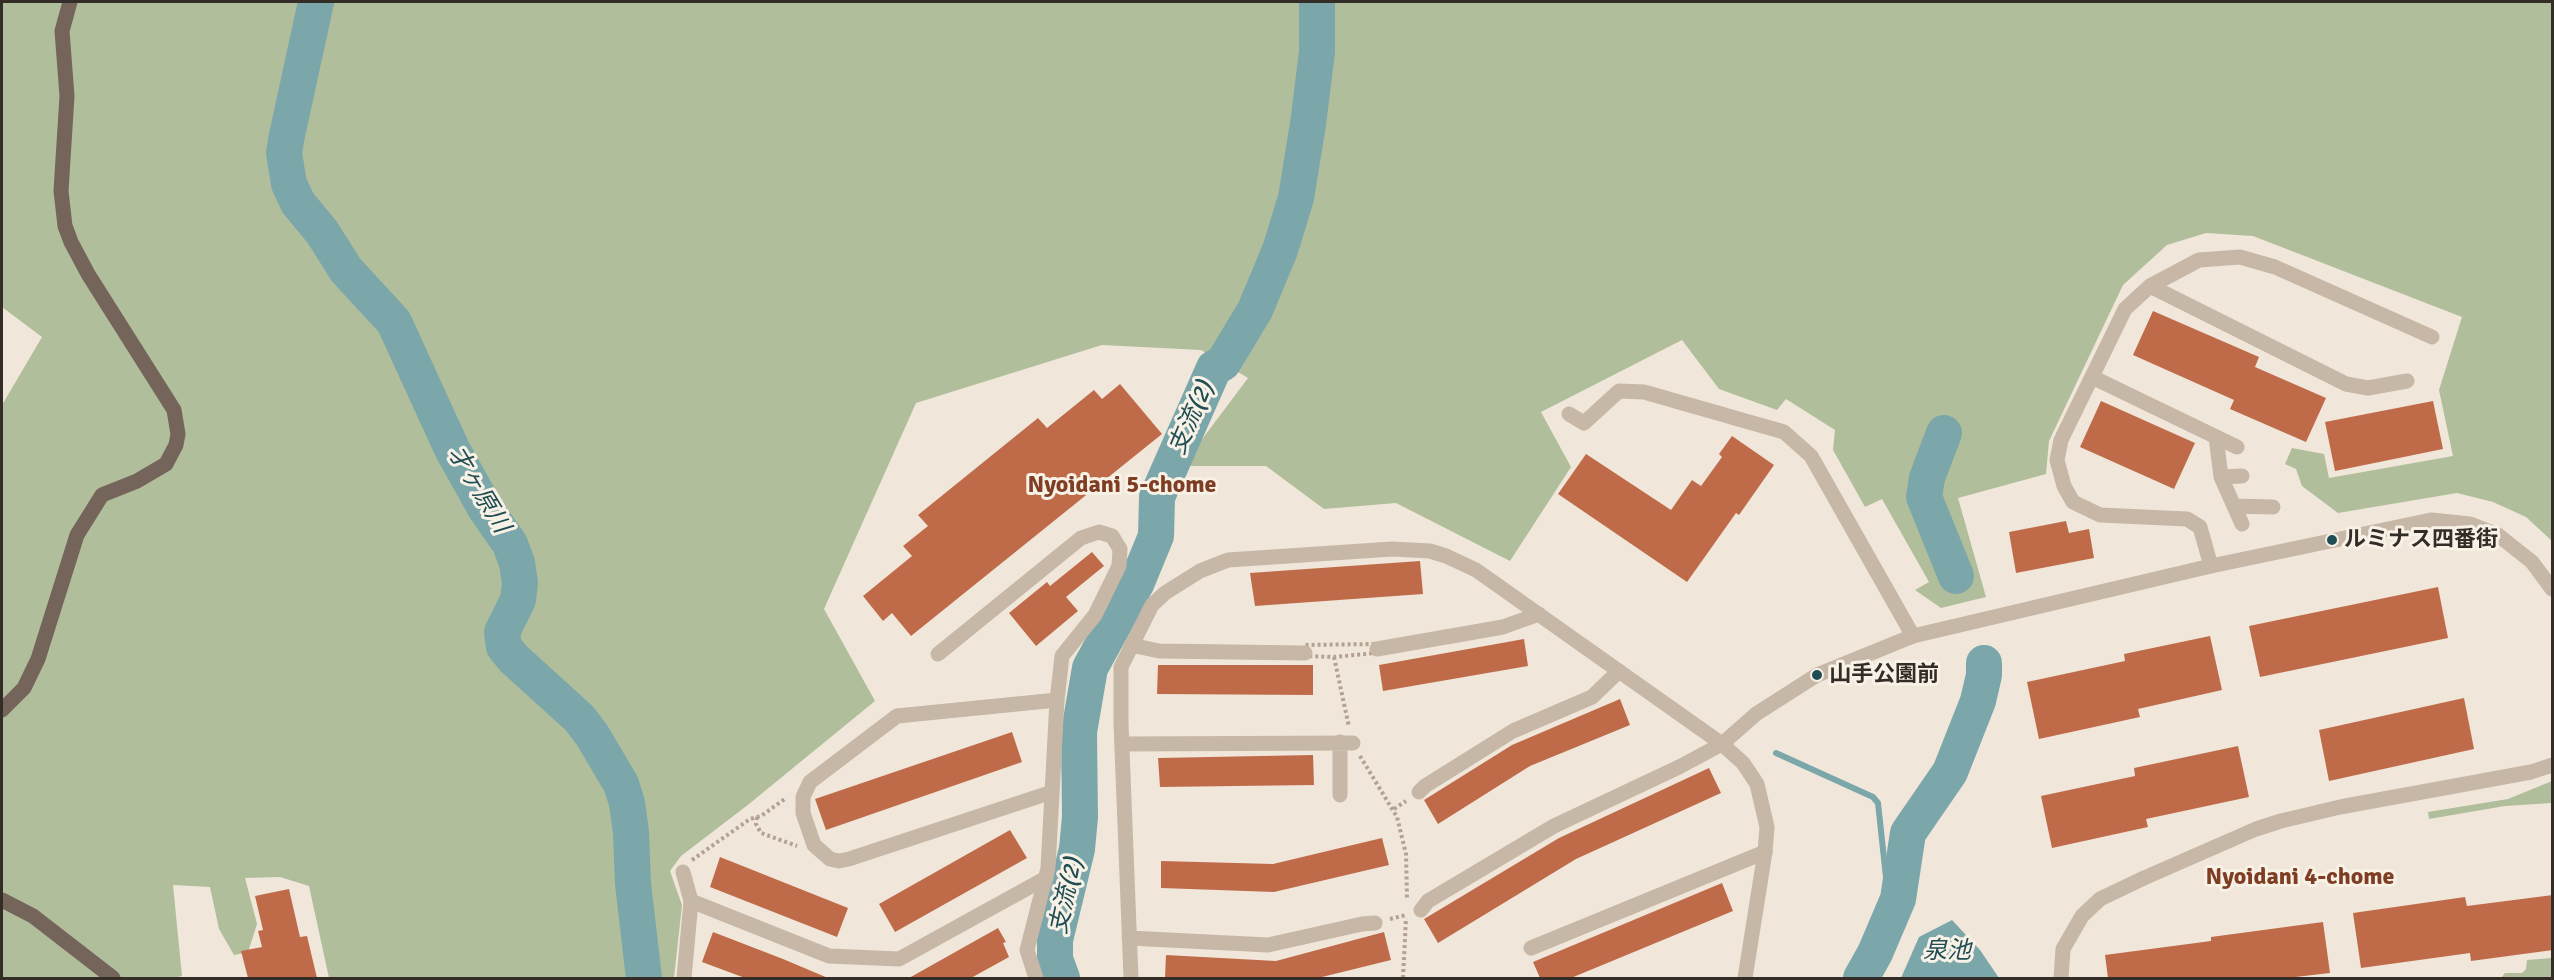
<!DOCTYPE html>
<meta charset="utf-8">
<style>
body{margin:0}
#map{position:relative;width:2554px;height:980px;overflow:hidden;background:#f0e7da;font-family:Signika,sans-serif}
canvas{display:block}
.frame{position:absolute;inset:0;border:3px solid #342c27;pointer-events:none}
</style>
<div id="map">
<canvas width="2554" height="980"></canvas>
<div class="frame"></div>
</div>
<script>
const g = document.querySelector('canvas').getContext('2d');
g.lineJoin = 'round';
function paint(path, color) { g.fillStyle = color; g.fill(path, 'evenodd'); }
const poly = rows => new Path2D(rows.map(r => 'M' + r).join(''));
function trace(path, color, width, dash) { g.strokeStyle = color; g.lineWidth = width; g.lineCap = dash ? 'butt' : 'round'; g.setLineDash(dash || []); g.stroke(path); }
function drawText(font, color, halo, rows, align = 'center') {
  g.font = font + ' Signika,"Noto Sans JP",sans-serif'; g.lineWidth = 6; g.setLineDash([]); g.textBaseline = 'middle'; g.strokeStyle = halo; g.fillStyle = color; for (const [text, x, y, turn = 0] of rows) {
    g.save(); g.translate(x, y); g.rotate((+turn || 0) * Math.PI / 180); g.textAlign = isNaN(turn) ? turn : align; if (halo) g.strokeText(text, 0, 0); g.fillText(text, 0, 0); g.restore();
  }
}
paint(poly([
 [2,2,2552,2,2552,541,2526,517,2493,502,2457,493,2338,513,2302,486,2296,469,2285,464,2292,448,2324,454,2329,478,2453,456,2439,390,2462,317,2253,236,2206,233,2167,245,2123,285,2049,441,2046,474,1958,498,1986,597,1941,608,1915,590,1929,582,1882,499,1865,507,1833,450,1835,430,1786,399,1777,410,1719,389,1682,340,1541,412,1571,467,1510,561,1396,503,1324,509,1266,466,1182,466,1248,378,1201,350,1102,345,916,403,824,609,875,701,749,804,681,856,670,871,682,905,674,978,329,978,309,886,280,877,245,878,257,924,248,952,234,955,219,929,210,887,173,885,182,976,172,978,2,978,2,405,42,337,2,307],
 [2552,781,2552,803,2505,806,2429,819,2428,812,2508,799],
 [2552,958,2552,978,2501,978,2505,973,2522,973,2526,969,2527,960]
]), '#b1be9b');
paint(poly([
 [1952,920,1980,950,1999,978,1901,978,1919,937]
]), '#7ba7ab');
trace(poly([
 [1776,753,1873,797,1878,803,1888,896,1892,912]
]), '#7ba7ab', 6);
trace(poly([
 [316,2,286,140,284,153,289,184,298,203,322,232,346,270,394,322,452,449,485,508,510,544,517,563,520,583,518,600,502,632,504,647,514,659,579,718,592,735,621,784,627,803,631,832,633,884,644,978],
 [1944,433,1927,478,1924,497,1956,576],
 [1062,978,1055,959,1055,940,1077,849,1080,817,1079,732,1090,668,1137,582,1156,536,1157,497,1214,368,1223,363,1255,310,1280,250,1296,198,1308,124,1317,52,1317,2],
 [1861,978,1875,953,1898,899,1908,833,1950,772,1978,701,1984,675,1984,663]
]), '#7ba7ab', 36);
paint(poly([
 [2153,311,2259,357,2255,367,2326,398,2306,442,2230,409,2234,400,2133,355],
 [1120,384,1162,434,911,636,892,613,883,621,863,596,912,556,903,546,928,526,918,515,1038,418,1047,428,1094,390,1102,399],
 [2101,401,2195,443,2174,489,2080,447],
 [2433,401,2443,449,2335,471,2325,422],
 [1732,436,1774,465,1739,515,1736,513,1687,582,1558,494,1586,454,1671,510,1692,480,1701,486,1722,457,1719,454],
 [2066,521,2069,533,2089,529,2094,558,2016,573,2009,532],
 [1092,552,1104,566,1066,597,1078,611,1036,646,1009,613,1047,582,1050,586],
 [1420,561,1423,594,1255,606,1250,573],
 [2438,587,2448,638,2260,677,2249,626],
 [2210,636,2222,690,2138,709,2140,717,2039,739,2027,682,2125,661,2124,654],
 [1524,639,1528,666,1383,691,1379,665],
 [1158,665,1313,665,1313,695,1157,694],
 [2464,698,2474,749,2329,781,2319,730],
 [1620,699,1630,725,1530,766,1438,824,1424,800,1512,745],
 [1012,732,1022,762,826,830,815,799],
 [2238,746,2249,797,2146,819,2148,827,2052,848,2041,796,2135,776,2134,768],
 [1313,755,1314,785,1160,787,1158,758],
 [1709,768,1721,793,1576,859,1438,943,1424,919,1559,838],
 [1010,830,1027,858,895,932,879,904],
 [1382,838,1389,865,1274,892,1161,888,1161,861,1273,864],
 [720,857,848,908,837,937,710,887],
 [1722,883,1733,911,1571,978,1540,978,1533,962],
 [289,889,300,937,307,936,317,978,248,978,241,951,262,947,258,931,263,930,255,896],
 [2553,895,2553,950,2471,961,2470,953,2361,968,2353,913,2465,897,2467,906],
 [2323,922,2330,973,2287,978,2108,978,2105,955,2211,941,2211,937],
 [998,928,1006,942,1003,943,1009,957,971,978,909,978],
 [713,932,783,959,828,978,745,978,702,962],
 [1384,932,1391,960,1318,978,1165,978,1166,955,1276,961]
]), '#bf6b49');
trace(poly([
 [1376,644,1375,653,1334,657,1306,656,1305,653,1305,645,1376,644],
 [1334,657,1349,727],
 [1360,756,1397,817,1406,854,1407,899],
 [1394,809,1406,801],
 [757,817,756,824,761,833,797,846],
 [692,860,750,819,761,816,786,798],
 [1390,919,1406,915],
 [1403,978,1406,918]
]), '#b3a191', 4, [3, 3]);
trace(poly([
 [2150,286,2346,384,2368,388,2407,381],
 [2092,377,2237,447],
 [1569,414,1584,423,1619,391,1644,392,1784,432,1811,456,1913,636],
 [2216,437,2221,477,2242,524],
 [2221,477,2242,476],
 [2235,506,2273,507],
 [2211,566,2200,527,2187,519,2100,515,2073,502,2064,486,2057,460,2061,440,2125,309,2150,286,2199,260,2240,257,2275,267,2432,337],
 [1131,645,1159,651,1305,653],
 [1377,649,1503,627,1539,614],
 [938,654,1081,538,1099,532,1112,536,1120,549,1119,566,1095,615,1062,656,1057,700,897,716,810,782,803,797,803,813,814,845,830,859,839,861,849,859,1052,792],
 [1122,744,1353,743],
 [1419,792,1425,786,1513,731,1592,697,1619,671],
 [1340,795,1340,742],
 [691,901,829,956,899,959,1046,878],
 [1129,938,1268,945,1362,924,1375,923],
 [1531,948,1765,852],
 [1131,978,1121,723,1121,667,1152,605,1165,593,1200,571,1228,560,1392,549,1430,551,1446,556,1476,570,1722,744,1679,767,1554,826,1428,901,1421,910]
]), '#c7b7a7', 15);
trace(poly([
 [683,872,691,901,684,978],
 [1036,978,1027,950,1048,868,1057,700],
 [1745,978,1765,852,1767,827,1757,784,1743,763,1722,744,1756,714,1817,675,1913,636,2211,566,2431,520,2470,524,2498,535,2532,562,2552,589],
 [2061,978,2063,949,2082,916,2100,899,2144,878,2256,829,2281,821,2340,807,2531,772,2552,765]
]), '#c7b7a7', 15);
trace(poly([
 [2,710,24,688,38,659,77,535,102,495,137,481,166,464,176,445,178,434,174,410,88,274,71,242,65,226,61,191,67,96,62,31,70,2],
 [2,900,33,916,113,978]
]), '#756459', 15);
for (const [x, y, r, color] of [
 [2332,540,6,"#1f4d53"],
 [1817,675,6,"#1f4d53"]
]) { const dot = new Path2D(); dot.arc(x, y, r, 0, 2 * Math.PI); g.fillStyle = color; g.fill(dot); trace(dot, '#f8f1e6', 2); }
drawText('bold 22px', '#342c27', '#f8f1e6', [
 ["ルミナス四番街",2344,540],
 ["山手公園前",1829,675]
], 'left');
drawText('italic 24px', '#1f4d53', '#f8f1e6', [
 ["支流(2)",1192,418,-67],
 ["才ヶ原川",478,490,59],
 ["支流(2)",1067,896,-78],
 ["泉池",1947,952]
]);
drawText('bold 24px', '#7f3e24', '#f8f1e6', [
 ["Nyoidani 5-chome",1122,486],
 ["Nyoidani 4-chome",2300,878]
]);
</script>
